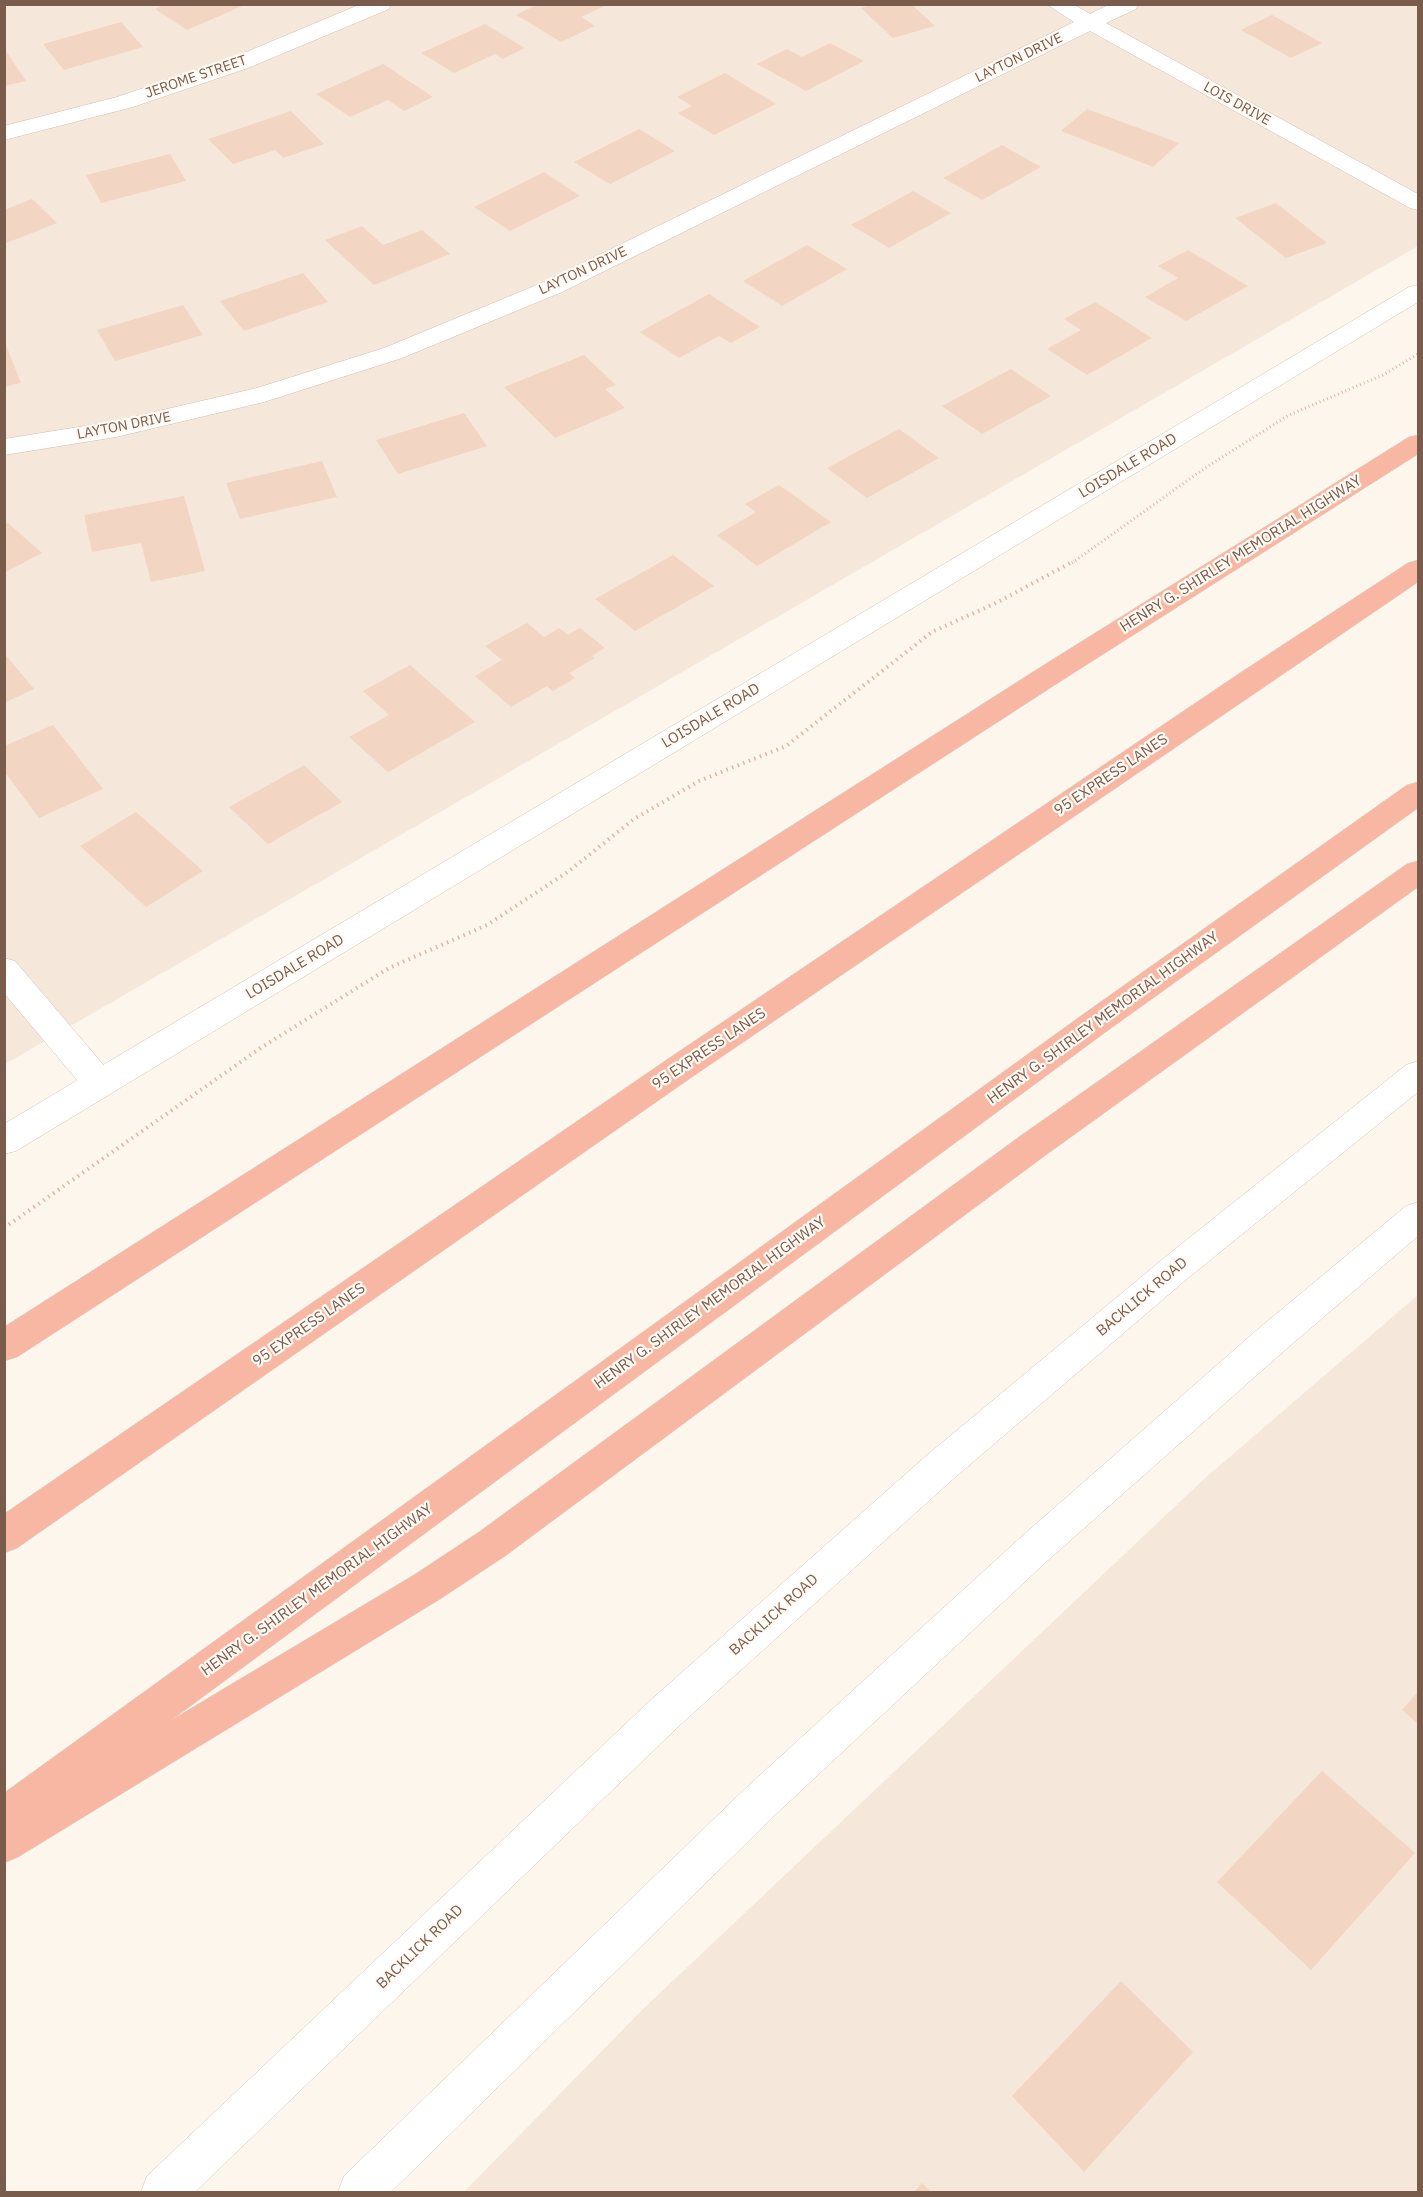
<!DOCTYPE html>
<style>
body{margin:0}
#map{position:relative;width:1423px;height:2197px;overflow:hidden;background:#fdf6ec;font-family:"IBM Plex Sans",sans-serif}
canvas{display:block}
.frame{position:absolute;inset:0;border:6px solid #7a5c4d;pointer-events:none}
</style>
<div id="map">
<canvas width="1423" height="2197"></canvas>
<div class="frame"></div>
</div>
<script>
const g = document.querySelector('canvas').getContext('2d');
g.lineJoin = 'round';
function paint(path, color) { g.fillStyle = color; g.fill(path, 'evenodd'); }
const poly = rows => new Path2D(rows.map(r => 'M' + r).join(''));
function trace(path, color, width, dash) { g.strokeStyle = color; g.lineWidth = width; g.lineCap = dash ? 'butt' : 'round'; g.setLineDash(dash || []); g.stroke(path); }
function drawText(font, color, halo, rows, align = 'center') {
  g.font = font + ' "IBM Plex Sans",sans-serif'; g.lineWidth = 4.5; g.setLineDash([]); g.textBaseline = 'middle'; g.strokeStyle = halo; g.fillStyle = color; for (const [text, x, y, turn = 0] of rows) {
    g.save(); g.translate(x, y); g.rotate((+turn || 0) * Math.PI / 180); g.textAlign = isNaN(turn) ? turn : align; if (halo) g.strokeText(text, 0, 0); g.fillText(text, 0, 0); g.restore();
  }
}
paint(poly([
 [5,5,1418,5,1418,246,5,1064],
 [1418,1295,1418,2192,464,2192,642,2010,1204,1479]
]), '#f5e8da');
paint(poly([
 [166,4,247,4,187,30,155,9],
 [538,4,609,4,581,17,595,26,561,42,516,15],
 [874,4,911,4,935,26,893,38,861,8],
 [1272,15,1322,43,1291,58,1241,30],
 [121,22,143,47,64,70,43,44],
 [485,24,525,48,503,59,495,54,454,73,421,53],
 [830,43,864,61,806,91,757,64,787,49,802,57],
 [4,48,26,81,4,86],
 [383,64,433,97,404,111,388,100,350,117,316,94],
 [725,73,776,104,714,135,678,113,692,106,677,97],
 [1087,109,1179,143,1153,167,1061,131],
 [291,111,324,144,283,158,275,150,233,164,208,139],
 [639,129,675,151,610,184,574,162],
 [1002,145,1041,167,982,200,943,178],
 [170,154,186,181,101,203,86,175],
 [544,172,580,196,510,231,474,207],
 [913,191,951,213,889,248,851,225],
 [32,199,57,223,4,244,4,210],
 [1276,203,1327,243,1286,258,1235,218],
 [362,226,383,245,422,230,450,254,374,285,325,240],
 [807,245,847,269,782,306,743,281],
 [1188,250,1248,286,1186,321,1145,297,1178,278,1158,266],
 [303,273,328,302,244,331,220,301],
 [709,294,760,327,731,343,719,336,679,358,640,332],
 [1095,302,1152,338,1087,375,1047,349,1081,330,1064,319],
 [183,305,203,335,115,361,97,330],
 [4,340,21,383,4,387],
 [584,355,616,385,605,389,625,408,555,438,504,387],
 [1011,369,1051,396,982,434,942,406],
 [464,413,487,446,398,474,376,440],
 [899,429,939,458,867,498,827,468],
 [322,461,337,497,240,519,226,483],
 [779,485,831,522,757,566,717,535,756,512,745,504],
 [184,496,205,571,151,582,141,543,92,552,84,515],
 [8,523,42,553,4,573,4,525],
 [673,555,714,586,635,631,595,599],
 [527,623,544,637,559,628,568,635,580,628,605,648,592,656,595,658,569,673,575,678,553,691,547,686,511,707,475,676,502,660,485,646],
 [4,653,34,689,4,703],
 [410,665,475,722,388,772,349,737,389,715,363,691],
 [53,725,103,789,39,818,4,771,4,746],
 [304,765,342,802,268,844,229,807],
 [136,812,203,871,146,907,80,846],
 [1418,1692,1418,1724,1402,1710],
 [1322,1771,1415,1853,1311,1970,1217,1882],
 [1121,1981,1193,2052,1084,2172,1012,2096],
 [922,2183,931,2192,914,2192]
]), '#f3d5c3');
const minor = poly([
 [361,4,391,4,389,9,248,68,133,107,4,140,4,126,117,97,232,58,361,4],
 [1046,4,1073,4,1090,14,1110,4,1138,4,1136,9,1106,23,1418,194,1418,210,1410,208,1090,31,562,292,402,358,264,402,116,437,4,455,4,439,116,421,257,388,384,348,544,282,1074,22,1046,4],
 [4,958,15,961,112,1075,116,1084,112,1093,100,1097,88,1093,4,993,4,958]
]);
const secondary = poly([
 [1418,285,1418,302,16,1151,4,1154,4,1124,1409,287,1418,285],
 [1418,1061,1418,1092,1188,1278,952,1480,681,1724,195,2192,141,2192,147,2176,653,1698,926,1456,1164,1258,1406,1065,1418,1061],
 [1418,1202,1418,1236,1284,1351,1046,1562,775,1815,391,2192,338,2192,344,2176,747,1787,1020,1538,1258,1329,1406,1206,1418,1202]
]);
const motorway = poly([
 [1418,435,1418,454,1064,679,17,1357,4,1361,4,1327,1044,665,1409,437,1418,435],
 [1418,560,1418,582,689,1079,17,1548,4,1553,4,1514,665,1061,1240,673,1408,563,1418,560],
 [1418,782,1418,808,1107,1031,170,1721,414,1575,479,1532,1019,1137,1407,864,1418,861,1418,887,1043,1157,505,1556,440,1599,18,1857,4,1863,4,1793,1085,1013,1407,785,1418,782]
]);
trace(minor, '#d1beb0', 1);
trace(secondary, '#d6c0b0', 1);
trace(motorway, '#dad1cd', 1);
trace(poly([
 [1072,563,1205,468,1289,415,1383,375,1418,354]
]), '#d9b8a5', 3, [1, 3]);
trace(poly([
 [4,1228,262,1047,389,968,487,925,569,871,634,819,699,781,786,746,932,632,998,602,1074,561]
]), '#d9b8a5', 4, [1.5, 4.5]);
paint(minor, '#fff');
paint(secondary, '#fff');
paint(motorway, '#f7b7a3');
drawText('14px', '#7a5c4d', '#fffaf3', [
 ["LAYTON DRIVE",1019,58,-26],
 ["JEROME STREET",196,77,-19],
 ["LOIS DRIVE",1237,104,29],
 ["LAYTON DRIVE",583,271,-25],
 ["LAYTON DRIVE",124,426,-11]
]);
drawText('15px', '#7a5c4d', '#fffaf3', [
 ["LOISDALE ROAD",1128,466,-31],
 ["HENRY G. SHIRLEY MEMORIAL HIGHWAY",1241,554,-32],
 ["LOISDALE ROAD",711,716,-31],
 ["95 EXPRESS LANES",1111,775,-34],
 ["LOISDALE ROAD",295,967,-31],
 ["HENRY G. SHIRLEY MEMORIAL HIGHWAY",1103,1018,-36],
 ["95 EXPRESS LANES",709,1049,-34],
 ["BACKLICK ROAD",1142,1297,-40],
 ["HENRY G. SHIRLEY MEMORIAL HIGHWAY",710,1303,-36],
 ["95 EXPRESS LANES",309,1325,-35],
 ["HENRY G. SHIRLEY MEMORIAL HIGHWAY",317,1590,-36],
 ["BACKLICK ROAD",774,1615,-42],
 ["BACKLICK ROAD",420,1947,-44]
]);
</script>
